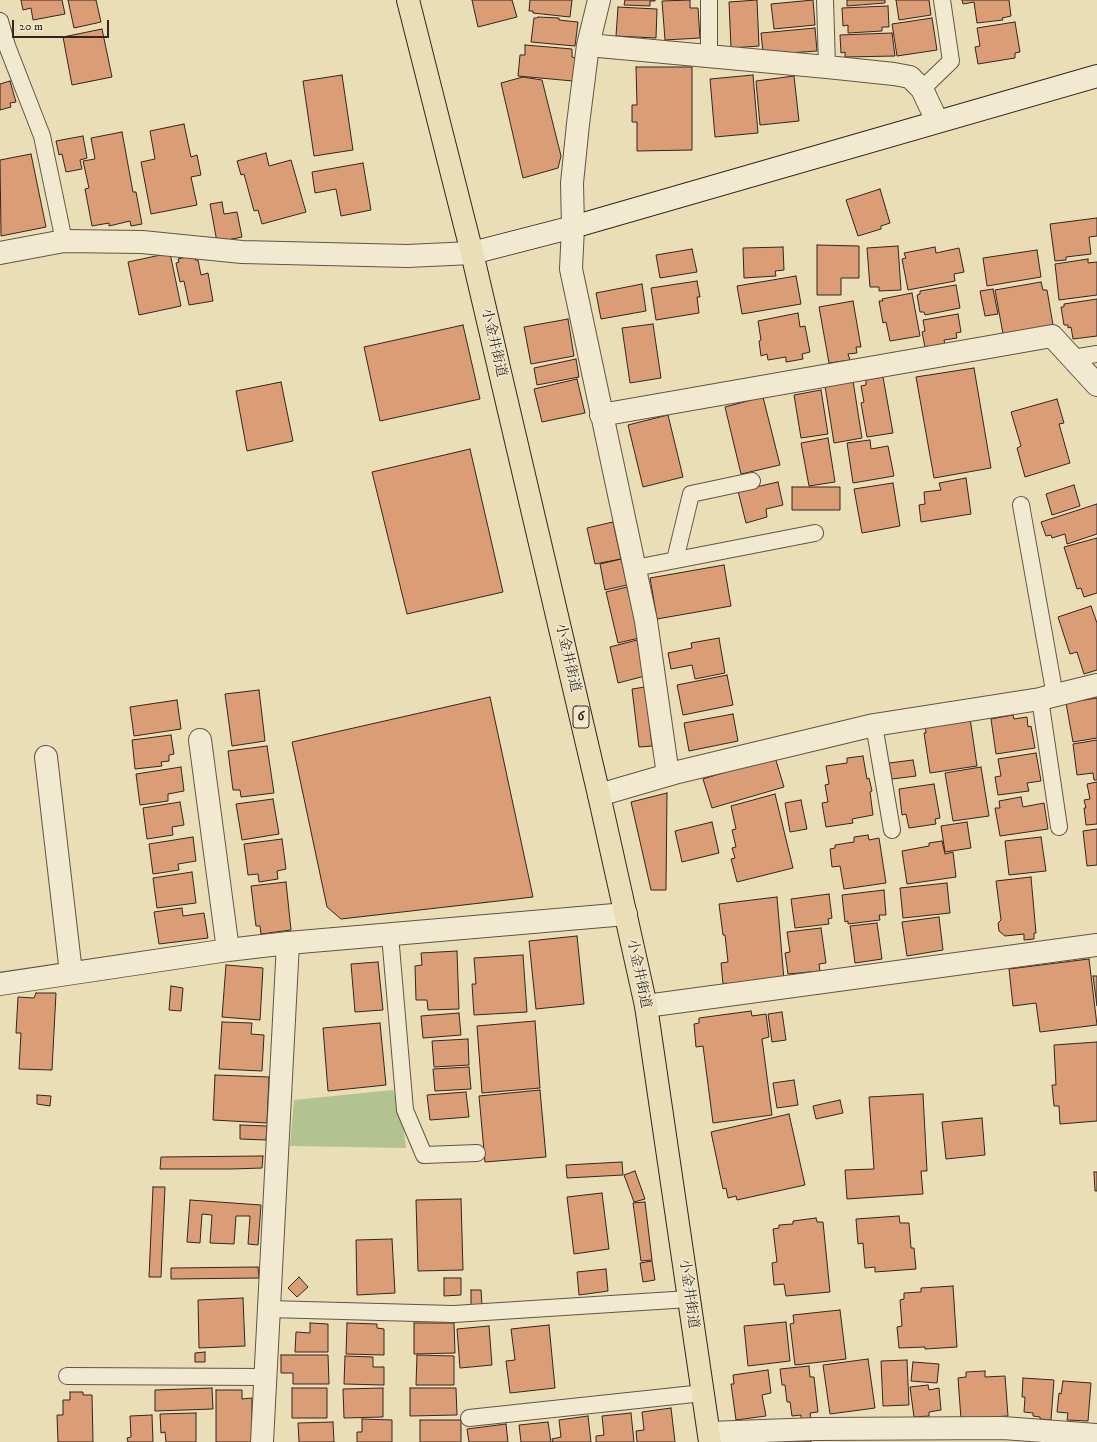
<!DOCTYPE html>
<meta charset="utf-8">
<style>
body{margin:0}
#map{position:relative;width:1097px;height:1442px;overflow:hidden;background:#eadeb7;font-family:"IM FELL DW Pica",serif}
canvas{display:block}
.scale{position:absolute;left:12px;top:20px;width:97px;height:18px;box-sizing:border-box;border:2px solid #342520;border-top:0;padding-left:5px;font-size:12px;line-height:14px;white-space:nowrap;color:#342520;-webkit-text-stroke:3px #f1ead0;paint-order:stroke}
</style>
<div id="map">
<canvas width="1097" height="1442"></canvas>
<div class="scale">20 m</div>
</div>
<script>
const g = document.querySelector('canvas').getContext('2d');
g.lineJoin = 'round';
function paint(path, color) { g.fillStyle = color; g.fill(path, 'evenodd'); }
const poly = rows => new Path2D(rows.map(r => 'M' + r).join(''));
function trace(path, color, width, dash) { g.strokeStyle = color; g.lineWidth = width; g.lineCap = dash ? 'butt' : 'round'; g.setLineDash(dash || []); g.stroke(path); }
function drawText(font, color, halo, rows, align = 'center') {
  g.font = font + ' "IM FELL DW Pica","Noto Serif JP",serif'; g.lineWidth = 3; g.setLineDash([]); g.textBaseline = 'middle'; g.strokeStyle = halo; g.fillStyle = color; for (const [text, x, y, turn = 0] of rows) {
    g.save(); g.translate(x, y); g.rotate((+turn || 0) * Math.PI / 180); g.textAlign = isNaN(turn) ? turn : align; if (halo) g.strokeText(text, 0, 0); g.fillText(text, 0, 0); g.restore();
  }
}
paint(poly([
 [393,1090,402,1114,406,1148,290,1146,294,1100]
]), '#b3c291');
const building = poly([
 [21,0,62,0,65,14,33,20,31,8,23,10,21,0],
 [68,0,96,0,101,22,74,28,68,0],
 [472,0,512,0,517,17,478,27,472,0],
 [530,0,572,0,570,17,533,13,533,11,529,11,530,0],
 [625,0,655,0,655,1,650,1,650,6,624,5,625,0],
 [690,0,690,8,698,8,700,38,665,40,662,1,690,0],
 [757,0,759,46,731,48,729,2,757,0],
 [813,0,815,25,774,29,771,4,813,0],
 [847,0,885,0,885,3,847,6,847,0],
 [896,0,929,0,931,15,899,20,896,0],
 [962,0,1009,0,1011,16,1002,18,1003,20,977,23,974,2,963,4,962,0],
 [888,6,889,27,882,27,882,31,848,33,848,25,843,26,842,8,888,6],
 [618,7,657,9,656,38,616,36,618,7],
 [538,17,559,18,559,20,578,22,575,46,531,42,534,18,537,18,538,17],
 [932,18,937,50,897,56,892,24,932,18],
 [1015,22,1020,52,1015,53,1015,58,978,64,975,47,980,46,977,28,1015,22],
 [815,28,817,51,774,54,774,51,763,52,761,33,815,28],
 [102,29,112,77,72,85,63,37,102,29],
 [892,33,895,56,845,57,845,52,841,53,840,35,892,33],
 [525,45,572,49,572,57,575,58,573,81,518,76,520,55,525,55,525,45],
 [636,67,692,67,692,150,637,151,637,122,632,122,632,105,637,105,636,67],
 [342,75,353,150,314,156,303,81,342,75],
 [753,75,758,133,715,137,710,79,753,75],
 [794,76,799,121,760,125,756,81,794,76],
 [523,77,542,80,561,156,558,168,523,178,501,83,523,77],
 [10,81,16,102,10,103,11,107,0,110,0,84,10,81],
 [184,124,191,157,197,155,201,175,191,177,197,205,151,214,141,162,155,159,150,131,184,124],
 [122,132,133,192,136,192,142,224,131,226,130,221,109,226,109,223,92,226,85,189,89,188,83,161,95,159,91,138,122,132],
 [83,136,87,158,80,160,82,169,66,172,62,154,59,155,56,141,83,136],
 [266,153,269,166,291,160,306,212,262,224,258,210,254,211,244,174,241,175,237,161,266,153],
 [31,154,46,227,1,236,0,160,31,154],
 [363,163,371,210,341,216,336,189,315,193,312,172,363,163],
 [880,189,890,223,881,226,881,229,858,236,846,200,880,189],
 [222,202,224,214,237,212,242,237,217,242,210,204,222,202],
 [1097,218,1097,236,1089,237,1091,254,1066,257,1066,260,1055,261,1050,224,1097,218],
 [817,245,859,246,859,278,841,278,841,295,817,295,817,245],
 [898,246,901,290,879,291,879,287,870,287,867,248,898,246],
 [783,247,784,270,775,271,776,276,744,278,743,248,783,247],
 [935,247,936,253,959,248,964,272,954,274,955,281,908,290,902,259,906,258,904,253,935,247],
 [692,249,697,272,660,278,656,255,692,249],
 [1037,250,1041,277,987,286,983,258,1037,250],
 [170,253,181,306,139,315,128,262,170,253],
 [194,255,195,260,198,260,201,275,208,273,213,301,189,305,184,281,180,282,176,263,179,262,178,259,194,255],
 [1088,259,1088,263,1097,262,1097,295,1059,300,1055,264,1088,259],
 [796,276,801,304,742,314,737,286,796,276],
 [697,281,700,297,697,297,699,313,656,320,651,288,697,281],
 [1041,282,1043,290,1047,290,1053,325,1003,334,995,290,1041,282],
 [642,284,646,311,601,319,596,293,642,284],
 [956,285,960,308,925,315,924,312,920,312,917,295,920,294,920,291,956,285],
 [993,289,998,314,985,316,980,291,993,289],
 [912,293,920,336,890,341,886,322,883,323,879,301,883,301,882,299,912,293],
 [1097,299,1097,336,1073,339,1071,327,1068,328,1068,325,1064,325,1061,307,1064,307,1064,304,1097,299],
 [853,301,861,347,856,347,857,353,848,354,850,360,829,363,819,307,853,301],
 [798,313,800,327,805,326,810,352,802,354,803,359,786,362,786,357,768,360,767,354,761,356,759,341,761,340,758,321,798,313],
 [958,314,961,332,956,333,957,338,944,340,945,345,928,348,928,346,925,347,922,332,925,331,923,320,958,314],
 [568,319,574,356,531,364,524,327,568,319],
 [653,324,661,378,630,383,622,328,653,324],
 [463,325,480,399,380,421,364,347,463,325],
 [576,359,579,377,537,385,534,368,576,359],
 [974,368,991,468,934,478,916,377,974,368],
 [883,377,893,433,867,437,861,403,864,402,861,386,866,385,866,380,883,377],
 [577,379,585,413,542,422,534,389,577,379],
 [853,381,862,438,834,443,825,386,853,381],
 [281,382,293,441,247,451,236,391,281,382],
 [821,390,828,434,801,438,794,395,821,390],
 [763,397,780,465,741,474,725,407,763,397],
 [1057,399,1064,423,1059,424,1070,463,1025,477,1017,448,1021,446,1011,412,1057,399],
 [668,415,683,477,643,487,628,425,668,415],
 [828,438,835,482,809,486,801,443,828,438],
 [870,440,871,449,888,446,894,476,853,483,847,443,870,440],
 [470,449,503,592,407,614,372,472,470,449],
 [966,478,971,514,921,522,919,505,925,504,924,492,941,490,939,483,966,478],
 [778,482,783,505,766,509,767,517,746,523,738,491,778,482],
 [893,483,900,526,862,533,854,489,893,483],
 [1074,485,1080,506,1052,515,1046,494,1074,485],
 [792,487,840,487,840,510,792,510,792,487],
 [1097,504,1097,534,1067,544,1065,534,1052,538,1051,535,1046,536,1041,522,1097,504],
 [613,522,621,559,595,564,587,528,613,522],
 [1097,538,1097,593,1084,597,1081,588,1077,589,1064,547,1097,538],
 [621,559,627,585,605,590,600,564,621,559],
 [724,565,731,606,657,619,650,578,724,565],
 [627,587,639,638,618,643,606,592,627,587],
 [1091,606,1097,623,1097,670,1084,674,1077,652,1070,654,1058,617,1091,606],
 [719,638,725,673,695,679,692,665,671,669,668,653,692,648,691,643,719,638],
 [637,640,645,676,618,683,610,647,637,640],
 [727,675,733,705,683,715,677,685,727,675],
 [645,687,652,746,639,747,632,689,645,687],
 [259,690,265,741,232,746,225,694,259,690],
 [490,697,533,897,341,919,327,907,292,742,490,697],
 [1097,698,1097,738,1073,742,1066,703,1097,698],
 [177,700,181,729,134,736,130,707,177,700],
 [733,714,738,741,689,751,684,723,733,714],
 [1013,715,1014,719,1027,717,1028,727,1031,726,1035,748,996,754,991,719,1013,715],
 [970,718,977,766,930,773,924,733,926,733,925,724,970,718],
 [171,735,174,754,169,755,169,761,161,762,162,766,135,769,132,740,171,735],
 [1097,740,1097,780,1094,780,1093,773,1077,775,1073,744,1097,740],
 [267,746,274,793,241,797,240,790,233,790,228,751,267,746],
 [1036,753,1041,781,1027,783,1029,791,998,795,995,777,1001,776,998,759,1036,753],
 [863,756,867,779,869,778,872,791,870,792,873,815,852,819,853,823,826,827,822,803,828,802,825,785,829,784,826,766,847,763,847,758,863,756],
 [775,757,784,787,712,808,703,779,775,757],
 [913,760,916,776,892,779,889,763,913,760],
 [181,767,184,791,168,794,168,801,140,805,136,774,181,767],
 [981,767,989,816,953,821,945,773,981,767],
 [1097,782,1097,824,1086,825,1084,808,1086,808,1084,800,1090,799,1087,784,1097,782],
 [934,784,940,818,935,819,936,824,909,828,906,814,902,815,899,789,934,784],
 [667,793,666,890,651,890,631,802,667,793],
 [775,794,793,868,737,882,731,859,735,858,732,848,736,847,732,830,736,829,731,806,775,794],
 [1021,797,1023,807,1044,803,1048,829,1000,836,995,808,1000,808,999,801,1021,797],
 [273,799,279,834,242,840,236,804,273,799],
 [801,800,807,829,790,832,785,803,801,800],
 [180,802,184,825,172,827,173,835,147,839,143,808,180,802],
 [712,822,719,853,682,862,675,831,712,822],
 [967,822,971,848,945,852,941,826,967,822],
 [1097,829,1097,865,1087,866,1083,831,1097,829],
 [868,835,869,840,879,838,886,883,844,889,840,866,832,867,830,849,835,848,835,845,854,842,854,837,868,835],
 [193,837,196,861,178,864,179,870,153,874,149,844,193,837],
 [1041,837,1046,871,1009,875,1005,841,1041,837],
 [282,839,286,869,277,871,278,879,259,882,258,874,248,875,244,844,282,839],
 [942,841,945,854,953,852,956,877,907,884,902,851,929,846,929,843,942,841],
 [192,872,196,903,157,908,153,878,192,872],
 [1031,877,1036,933,1034,933,1034,939,1024,940,1024,934,1005,936,999,931,998,923,1001,920,996,881,1031,877],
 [286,882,291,930,261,934,260,926,256,926,251,886,286,882],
 [947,883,950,913,903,918,900,888,947,883],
 [884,890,886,915,879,915,880,920,848,924,848,921,845,922,842,895,884,890],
 [829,894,832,918,828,919,829,924,795,928,791,899,829,894],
 [777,897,784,980,727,989,727,983,723,984,721,963,728,962,725,935,723,935,719,904,777,897],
 [182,908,183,916,204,913,208,938,159,944,154,912,182,908],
 [939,917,943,950,907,956,902,922,939,917],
 [877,923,882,959,855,963,850,926,877,923],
 [821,928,826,963,819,964,820,971,788,974,785,953,790,952,787,932,821,928],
 [577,936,584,1004,536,1009,529,941,577,936],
 [457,951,459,1009,428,1010,427,1000,416,1000,415,966,422,965,421,953,457,951],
 [523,955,527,1012,474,1015,472,984,476,984,474,958,523,955],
 [1089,959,1097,1025,1040,1032,1036,1003,1013,1006,1009,969,1089,959],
 [378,962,383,1010,355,1012,351,964,378,962],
 [226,965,263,968,260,1020,222,1017,226,965],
 [1093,976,1097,976,1097,1006,1093,976],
 [171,986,183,988,181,1011,169,1010,171,986],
 [36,993,56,993,52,1070,19,1069,21,1033,16,1033,18,997,34,998,36,993],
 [751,1011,752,1016,766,1014,769,1037,762,1039,772,1115,713,1123,703,1046,696,1047,694,1024,699,1023,699,1018,751,1011],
 [782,1012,786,1040,772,1042,768,1014,782,1012],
 [459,1013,461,1035,423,1038,421,1016,459,1013],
 [535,1021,540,1088,482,1093,477,1026,535,1021],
 [222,1022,252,1023,251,1034,264,1035,262,1071,219,1069,222,1022],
 [380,1023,386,1085,328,1091,323,1028,380,1023],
 [468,1039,469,1065,434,1067,432,1041,468,1039],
 [1097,1042,1097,1121,1060,1124,1059,1106,1054,1106,1052,1085,1056,1085,1054,1045,1097,1042],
 [469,1067,471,1089,435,1091,433,1069,469,1067],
 [215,1075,269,1077,267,1123,213,1120,215,1075],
 [794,1080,798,1105,777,1108,773,1083,794,1080],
 [540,1090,546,1157,485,1162,479,1096,540,1090],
 [466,1092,469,1117,430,1120,427,1095,466,1092],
 [923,1094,927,1171,921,1171,923,1194,847,1199,845,1170,874,1169,869,1097,923,1094],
 [37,1095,51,1096,50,1106,37,1104,37,1095],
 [840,1100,843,1113,816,1119,813,1106,840,1100],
 [789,1114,805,1185,737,1200,736,1196,728,1198,726,1188,723,1189,711,1132,789,1114],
 [982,1118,985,1155,946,1159,942,1122,982,1118],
 [240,1125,267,1126,266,1140,240,1139,240,1125],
 [263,1156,262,1168,232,1169,160,1169,161,1157,263,1156],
 [622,1162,623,1175,567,1178,566,1165,622,1162],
 [635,1171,645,1199,634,1202,624,1175,635,1171],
 [1094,1172,1097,1172,1097,1191,1095,1191,1094,1172],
 [153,1187,165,1187,161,1277,149,1277,153,1187],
 [602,1193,609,1249,574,1254,567,1197,602,1193],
 [461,1199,463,1270,418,1271,416,1200,461,1199],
 [190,1200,261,1205,258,1245,248,1244,250,1216,236,1216,234,1244,210,1243,212,1215,202,1214,200,1243,187,1242,190,1200],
 [645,1202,652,1260,641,1261,633,1203,645,1202],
 [899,1216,900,1223,909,1223,911,1248,914,1248,916,1269,875,1272,875,1267,865,1268,863,1243,858,1244,856,1219,899,1216],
 [816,1218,817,1222,823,1222,830,1292,786,1296,784,1284,774,1285,772,1263,777,1262,773,1229,779,1228,779,1225,793,1224,793,1221,816,1218],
 [392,1239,395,1293,357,1295,356,1240,392,1239],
 [652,1261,655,1280,643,1282,640,1263,652,1261],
 [258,1267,259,1278,171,1279,171,1268,258,1267],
 [606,1269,608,1291,579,1295,577,1272,606,1269],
 [299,1277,308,1287,297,1297,288,1288,299,1277],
 [444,1278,461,1278,461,1295,444,1296,444,1278],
 [953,1286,957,1347,925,1349,925,1347,899,1348,897,1327,902,1326,900,1300,904,1299,904,1293,921,1292,921,1288,953,1286],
 [471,1290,481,1290,482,1306,471,1306,471,1290],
 [243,1298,245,1346,199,1348,198,1300,243,1298],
 [840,1310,846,1359,795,1365,790,1324,794,1323,793,1315,840,1310],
 [786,1322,790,1361,748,1366,744,1326,786,1322],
 [310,1323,328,1324,328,1352,295,1352,296,1332,310,1333,310,1323],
 [347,1323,377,1324,377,1328,384,1329,384,1355,346,1354,347,1323],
 [414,1323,454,1323,455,1353,414,1354,414,1323],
 [549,1325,555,1388,510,1393,506,1361,515,1360,511,1329,549,1325],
 [489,1326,492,1365,460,1368,457,1329,489,1326],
 [205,1352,205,1362,195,1362,195,1353,205,1352],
 [281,1355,328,1355,329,1384,293,1384,293,1373,281,1373,281,1355],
 [417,1355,454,1356,454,1385,416,1385,417,1355],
 [345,1356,373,1357,373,1367,384,1367,384,1385,344,1384,345,1356],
 [868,1359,875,1408,830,1414,823,1365,868,1359],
 [907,1360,909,1405,883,1406,881,1361,907,1360],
 [913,1362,939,1364,937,1383,911,1381,913,1362],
 [809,1366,810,1377,814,1377,818,1412,810,1413,811,1418,801,1419,801,1415,792,1416,790,1402,787,1402,785,1385,782,1385,780,1369,809,1366],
 [768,1370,771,1393,762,1395,766,1416,736,1420,731,1384,734,1384,733,1375,768,1370],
 [985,1371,985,1377,1005,1376,1008,1416,961,1419,958,1378,966,1377,966,1372,985,1371],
 [1023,1378,1054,1380,1051,1420,1040,1419,1040,1417,1033,1416,1033,1413,1024,1412,1025,1397,1022,1397,1023,1378],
 [1063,1381,1091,1383,1088,1421,1067,1420,1068,1413,1057,1412,1059,1393,1061,1394,1063,1381],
 [928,1385,929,1390,939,1388,941,1410,929,1412,929,1416,914,1417,910,1387,928,1385],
 [212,1388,213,1409,155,1411,155,1390,212,1388],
 [292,1388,327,1388,327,1418,292,1418,292,1388],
 [383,1388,383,1417,344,1418,343,1389,383,1388],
 [410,1388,456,1388,457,1415,410,1416,410,1388],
 [216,1390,242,1390,242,1399,252,1398,252,1442,216,1442,216,1390],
 [70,1392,83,1392,83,1395,92,1395,93,1442,58,1442,57,1415,63,1415,63,1400,70,1400,70,1392],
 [671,1408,675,1442,637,1442,636,1431,644,1430,642,1412,671,1408],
 [196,1413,196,1442,166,1442,165,1432,161,1433,160,1414,196,1413],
 [631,1413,634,1442,596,1442,596,1436,604,1435,602,1416,631,1413],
 [152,1415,153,1442,128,1442,127,1438,131,1437,130,1416,152,1415],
 [588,1416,591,1442,553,1442,552,1439,561,1437,559,1420,588,1416],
 [362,1419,392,1420,392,1442,357,1442,357,1432,362,1432,362,1419],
 [420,1420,461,1420,461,1442,420,1442,420,1420],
 [333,1422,334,1442,299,1442,298,1423,333,1422],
 [548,1422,551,1442,521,1442,519,1425,548,1422],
 [506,1424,508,1442,469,1442,467,1429,506,1424],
 [811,1440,811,1442,792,1442,792,1441,811,1440]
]);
paint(building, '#da9d76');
trace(building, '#342520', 1);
const lane = poly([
 [825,0,827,67],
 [0,21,7,46,42,136,64,241],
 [709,57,709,0],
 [922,89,951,61,942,0],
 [1072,358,1097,354],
 [1021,505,1055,696],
 [675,560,691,494,752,481],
 [635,568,815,533],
 [1040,699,1059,827],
 [874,725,892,830],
 [390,935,405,1110,424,1155,477,1153],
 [268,1309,454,1314,689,1299],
 [67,1376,265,1377],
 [469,1418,703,1393]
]);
const street = poly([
 [599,0,588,45,578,124,572,183,573,227,571,269,646,621,668,775],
 [588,45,827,67,894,74,910,77,922,89,937,121],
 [0,253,64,241,142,242,242,252,407,256,472,253],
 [601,415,1052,336,1097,385],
 [200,740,228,950],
 [46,757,71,973],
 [599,795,678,772,874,725,1040,699,1097,685],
 [0,984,228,950,288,943,626,914],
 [646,1006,1097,945],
 [709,1433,816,1429,1003,1428,1097,1435],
 [262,1442,288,943]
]);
const secondary = poly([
 [472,253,573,227,1097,76]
]);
const primary = poly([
 [408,0,472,253,599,795,646,1006,710,1442]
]);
trace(lane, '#625346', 18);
trace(street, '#625346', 24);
trace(secondary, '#342520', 24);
trace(primary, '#342520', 24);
trace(lane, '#f1ead0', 16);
trace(street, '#f1ead0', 22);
trace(secondary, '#f1ead0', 22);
trace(primary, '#eadeb7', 22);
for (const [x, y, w] of [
 [581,717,16]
]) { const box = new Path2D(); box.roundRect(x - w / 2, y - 11, w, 22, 3); g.fillStyle = '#f1ead0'; g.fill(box); trace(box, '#342520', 1); }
drawText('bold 13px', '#342520', null, [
 ["6",581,717]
]);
drawText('14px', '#342520', '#f1ead0', [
 ["小金井街道",493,343,77],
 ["小金井街道",567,658,77],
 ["小金井街道",638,974,78],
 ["小金井街道",688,1294,82]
]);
</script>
